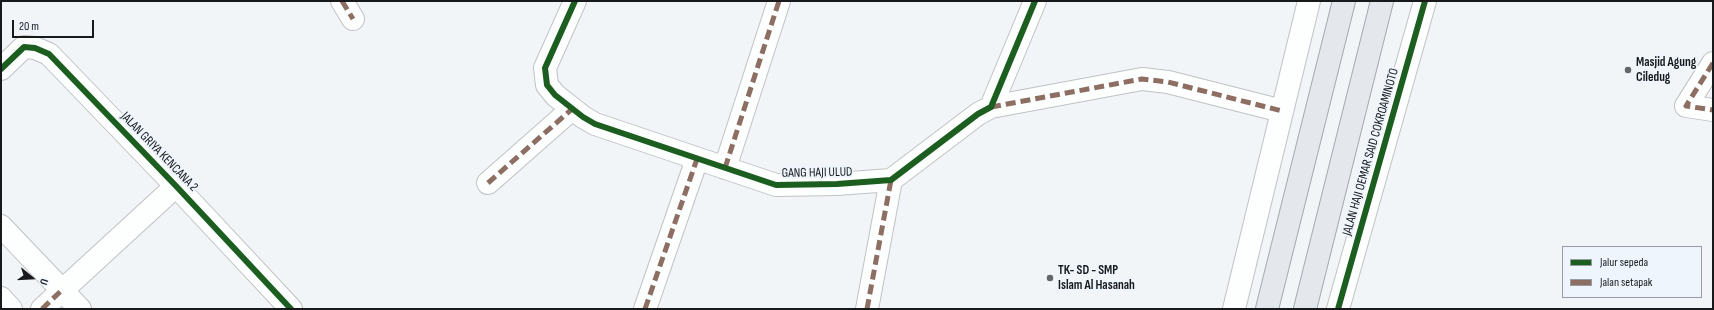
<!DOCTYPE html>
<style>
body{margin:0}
#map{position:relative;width:1714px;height:310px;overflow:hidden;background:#f2f5f8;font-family:"Sofia Sans Condensed",sans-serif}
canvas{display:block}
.frame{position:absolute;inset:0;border:2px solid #17191b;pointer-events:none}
.legend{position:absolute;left:1562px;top:246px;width:140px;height:52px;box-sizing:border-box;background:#eef5fc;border:1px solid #989da2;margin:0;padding:5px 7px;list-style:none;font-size:12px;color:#17191b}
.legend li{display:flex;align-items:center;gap:8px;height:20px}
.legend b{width:20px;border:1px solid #989da2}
.north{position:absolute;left:12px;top:258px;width:40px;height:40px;-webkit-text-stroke:3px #eef5fc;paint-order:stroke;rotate:108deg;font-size:11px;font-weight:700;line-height:16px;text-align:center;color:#17191b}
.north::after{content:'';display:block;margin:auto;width:14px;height:18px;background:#17191b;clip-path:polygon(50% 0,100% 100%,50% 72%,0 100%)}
.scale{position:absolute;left:12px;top:20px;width:82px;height:18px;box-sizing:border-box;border:2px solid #17191b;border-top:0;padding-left:5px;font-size:12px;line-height:14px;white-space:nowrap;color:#17191b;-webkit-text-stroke:3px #eef5fc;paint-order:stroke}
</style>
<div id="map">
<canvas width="1714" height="310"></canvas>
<div class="frame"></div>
<ul class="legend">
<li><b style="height:5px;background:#1b5e20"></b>Jalur sepeda</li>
<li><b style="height:5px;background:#8d6e63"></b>Jalan setapak</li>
</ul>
<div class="north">U</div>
<div class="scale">20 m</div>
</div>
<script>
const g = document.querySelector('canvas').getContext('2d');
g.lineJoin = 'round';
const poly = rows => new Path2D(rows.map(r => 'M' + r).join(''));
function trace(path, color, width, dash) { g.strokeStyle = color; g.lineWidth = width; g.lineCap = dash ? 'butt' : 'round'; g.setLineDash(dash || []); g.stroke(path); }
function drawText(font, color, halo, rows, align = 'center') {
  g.font = font + ' "Sofia Sans Condensed",sans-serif'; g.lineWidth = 4; g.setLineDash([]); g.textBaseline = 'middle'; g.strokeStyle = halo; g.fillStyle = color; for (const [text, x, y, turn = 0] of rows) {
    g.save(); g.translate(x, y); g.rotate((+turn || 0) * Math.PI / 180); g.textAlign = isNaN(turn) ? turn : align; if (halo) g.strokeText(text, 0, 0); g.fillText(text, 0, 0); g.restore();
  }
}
const minor = poly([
 [342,1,353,19],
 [575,1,545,68,547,85,555,95,583,117,595,124,776,185,837,184,891,180,978,114,991,107,1035,1],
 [1713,63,1686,106,1713,110],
 [1,69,24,47,35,48,49,54,176,186,291,309],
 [991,107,1142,79,1168,82,1282,111],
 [725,168,779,1],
 [488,183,572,109],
 [1,226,80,309],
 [1,298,11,309],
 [42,309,176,186],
 [645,309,697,159],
 [867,309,891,180],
 [1234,309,1309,1],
 [1338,309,1425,1]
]);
const major = poly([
 [1267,309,1344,1],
 [1305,309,1382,1]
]);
trace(minor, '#c0c2c5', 24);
trace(major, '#a1a9b0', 24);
trace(minor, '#fdfefe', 22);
trace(major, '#e4e8ec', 22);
trace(poly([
 [342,1,353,19],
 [1713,63,1686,106,1713,110],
 [991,107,1142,79,1168,82,1282,111],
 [725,168,779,1],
 [488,183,572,109],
 [42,309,62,290],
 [645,309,697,159],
 [867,309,891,180]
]), '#8d6e63', 5, [10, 5]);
trace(poly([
 [575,1,545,68,547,85,555,95,583,117,595,124,776,185,837,184,891,180,978,114,991,107,1035,1],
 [1,69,24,47,35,48,49,54,176,186,291,309],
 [1338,309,1425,1]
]), '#1b5e20', 6);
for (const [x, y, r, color] of [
 [1628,70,4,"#646668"],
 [1050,278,4,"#646668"]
]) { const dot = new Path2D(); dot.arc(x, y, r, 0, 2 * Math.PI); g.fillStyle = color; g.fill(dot); trace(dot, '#eef5fc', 1.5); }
drawText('bold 13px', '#17191b', '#eef5fc', [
 ["Masjid Agung",1636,63],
 ["Ciledug",1636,78],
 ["TK- SD - SMP",1058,271],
 ["Islam Al Hasanah",1058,286]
], 'left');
drawText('13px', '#17191b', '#eef5fc', [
 ["JALAN GRIYA KENCANA 2",159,152,46],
 ["JALAN HAJI OEMAR SAID COKROAMINOTO",1371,152,-74],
 ["GANG HAJI ULUD",817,173,-1]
]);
</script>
